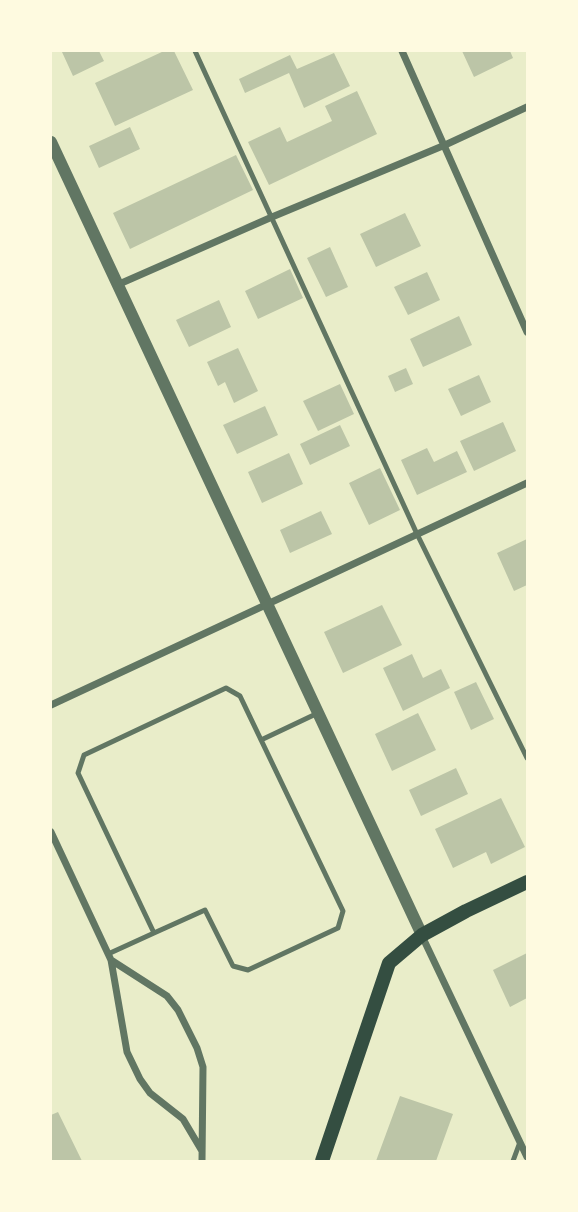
<!DOCTYPE html>
<style>
body{margin:0}
#map{position:relative;width:578px;height:1212px;overflow:hidden;background:#e9edc9;font-family:"DM Sans",sans-serif}
canvas{display:block}
.frame{position:absolute;inset:0;border:52px solid #fefae0;pointer-events:none}
</style>
<div id="map">
<canvas width="578" height="1212"></canvas>
<div class="frame"></div>
</div>
<script>
const g = document.querySelector('canvas').getContext('2d');
g.lineJoin = 'round';
function paint(path, color) { g.fillStyle = color; g.fill(path, 'evenodd'); }
const poly = rows => new Path2D(rows.map(r => 'M' + r).join(''));
function trace(path, color, width, dash) { g.strokeStyle = color; g.lineWidth = width; g.lineCap = dash ? 'butt' : 'round'; g.setLineDash(dash || []); g.stroke(path); }
paint(poly([
 [64,51,99,51,104,61,73,76,62,52],
 [164,51,174,51,193,90,115,126,95,83],
 [462,51,510,51,513,58,474,77],
 [334,53,350,86,304,108,289,73,245,93,239,79,290,55,297,69],
 [357,91,377,134,269,185,248,142,280,127,287,142,332,121,325,106],
 [130,127,140,149,99,168,89,146],
 [236,155,253,190,130,249,113,213],
 [405,213,421,246,376,267,360,234],
 [330,247,348,287,326,297,307,258],
 [290,269,303,298,258,319,245,291],
 [427,272,440,300,408,315,394,287],
 [219,300,231,327,189,347,176,320],
 [459,316,472,345,423,367,410,339],
 [238,348,258,391,234,403,225,382,218,386,207,362],
 [406,368,413,384,395,392,388,376],
 [479,375,491,402,461,416,448,389],
 [340,384,354,414,318,431,303,401],
 [265,406,278,435,237,454,223,425],
 [503,422,516,451,474,471,460,441],
 [340,425,350,446,310,465,300,444],
 [427,448,434,462,457,451,467,472,417,495,401,460],
 [289,453,303,484,262,503,248,472],
 [380,468,400,510,369,525,349,483],
 [321,511,332,534,290,553,280,530],
 [527,539,527,585,514,591,497,553],
 [382,605,402,645,343,673,324,632],
 [412,654,423,678,441,669,450,688,403,711,383,668],
 [476,682,494,719,471,730,454,692],
 [418,713,436,750,392,771,375,734],
 [456,768,468,794,421,816,409,790],
 [501,798,525,847,491,864,486,852,453,868,435,829],
 [527,953,527,998,510,1007,493,970],
 [400,1096,453,1114,436,1161,376,1161],
 [58,1112,82,1161,51,1161,51,1115]
]), '#bcc5a7');
trace(poly([
 [195,51,417,534,527,758],
 [261,740,318,713],
 [108,954,154,933,205,910,233,966,248,970,338,928,343,911,240,696,226,688,84,755,78,773,154,933],
 [513,1161,520,1142]
]), '#617663', 5);
trace(poly([
 [402,51,527,332],
 [117,285,272,217,445,145,527,107],
 [51,705,527,483],
 [51,832,111,960,127,1052,140,1079,150,1093,183,1119,202,1151],
 [422,936,527,1157],
 [111,960,167,996,178,1010,197,1048,203,1067,202,1161]
]), '#617663', 7);
trace(poly([
 [51,142,422,935]
]), '#617663', 12);
trace(poly([
 [322,1161,389,963,422,935,466,911,527,882]
]), '#344e41', 14);
</script>
